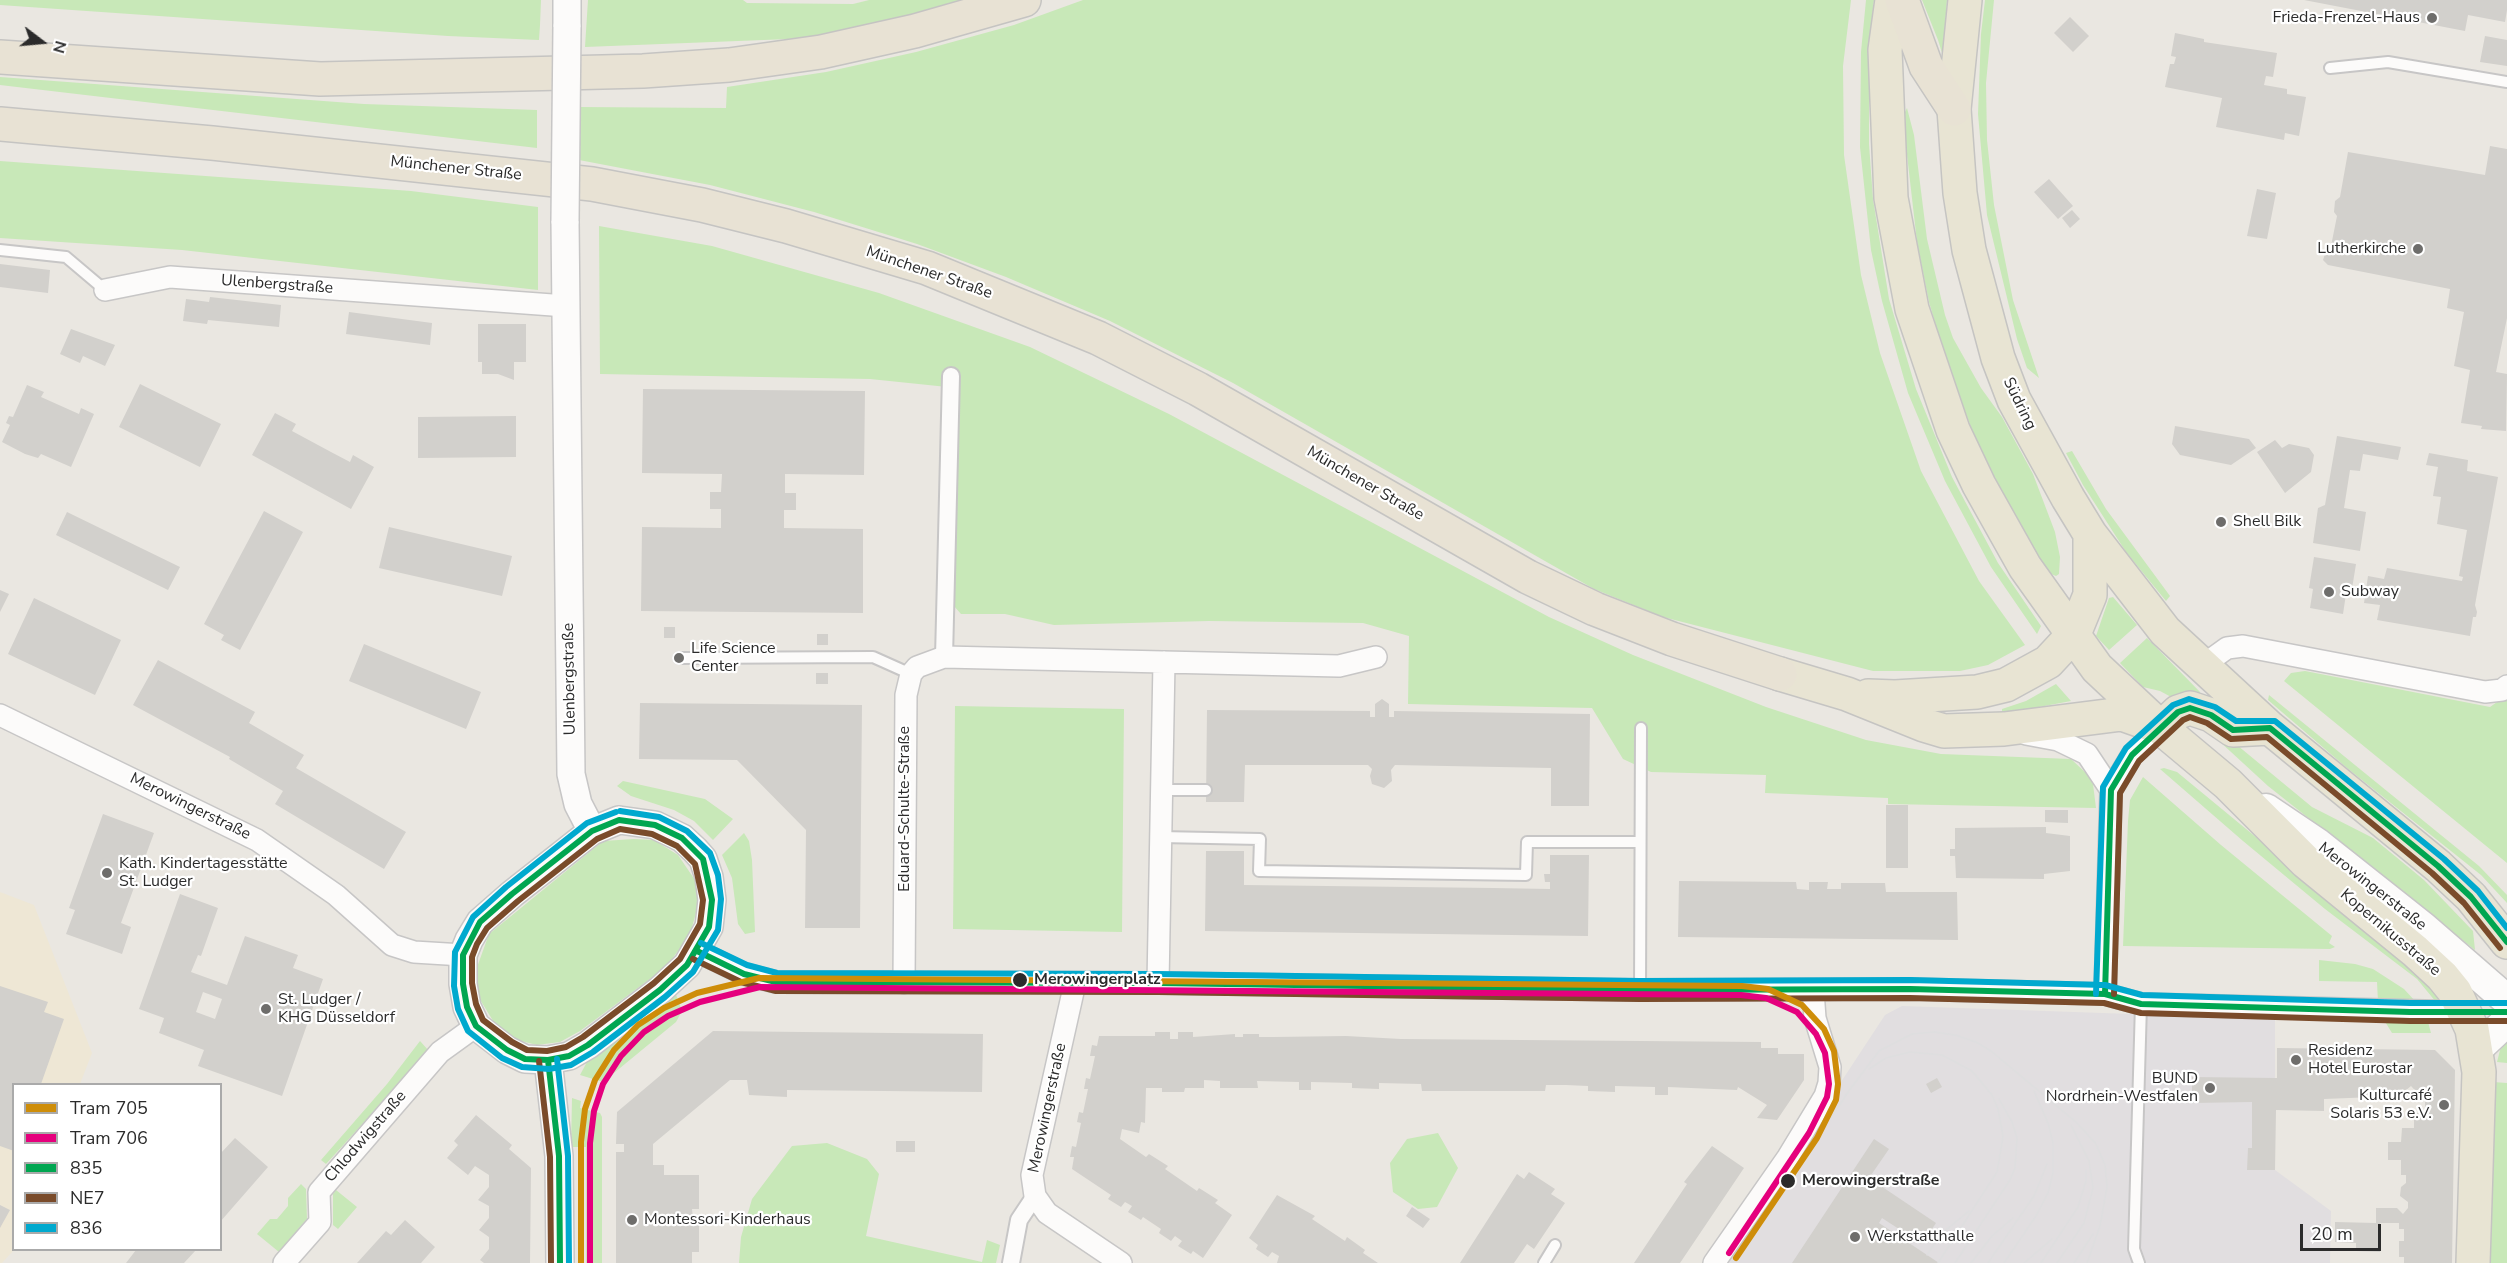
<!DOCTYPE html>
<meta charset="utf-8">
<style>
body{margin:0}
#map{position:relative;width:2507px;height:1263px;overflow:hidden;background:#eae7e1;font-family:"Nunito Sans",sans-serif}
canvas{display:block}
.legend{position:absolute;left:12px;top:1083px;width:210px;height:168px;box-sizing:border-box;background:#fff;border:2px solid #aaa;margin:0;padding:8px 10px;list-style:none;font-size:18px;color:#2b2b2b}
.legend li{display:flex;align-items:center;gap:12px;height:30px}
.legend b{width:30px;border:2px solid #aaa}
.north{position:absolute;left:12px;top:12px;width:60px;height:60px;-webkit-text-stroke:4px #fff;paint-order:stroke;rotate:106deg;font-size:16px;font-weight:700;line-height:24px;text-align:center;color:#2b2b2b}
.north::after{content:'';display:block;margin:auto;width:21px;height:27px;background:#2b2b2b;clip-path:polygon(50% 0,100% 100%,50% 72%,0 100%)}
.scale{position:absolute;left:2300px;top:1224px;width:81px;height:27px;box-sizing:border-box;border:3px solid #2b2b2b;border-top:0;padding-left:8px;font-size:18px;line-height:21px;white-space:nowrap;color:#2b2b2b;-webkit-text-stroke:4px #fff;paint-order:stroke}
</style>
<div id="map">
<canvas width="2507" height="1263"></canvas>
<ul class="legend">
<li><b style="height:8px;background:#ce8d09"></b>Tram 705</li>
<li><b style="height:8px;background:#e5007d"></b>Tram 706</li>
<li><b style="height:8px;background:#00a651"></b>835</li>
<li><b style="height:8px;background:#7a4b2a"></b>NE7</li>
<li><b style="height:8px;background:#00a9ce"></b>836</li>
</ul>
<div class="north">N</div>
<div class="scale">20 m</div>
</div>
<script>
const g = document.querySelector('canvas').getContext('2d');
g.lineJoin = 'round';
function paint(path, color) { g.fillStyle = color; g.fill(path, 'evenodd'); }
const poly = rows => new Path2D(rows.map(r => 'M' + r).join(''));
function trace(path, color, width, dash) { g.strokeStyle = color; g.lineWidth = width; g.lineCap = dash ? 'butt' : 'round'; g.setLineDash(dash || []); g.stroke(path); }
function drawText(font, color, halo, rows, align = 'center') {
  g.font = font + ' "Nunito Sans",sans-serif'; g.lineWidth = 4.5; g.setLineDash([]); g.textBaseline = 'middle'; g.strokeStyle = halo; g.fillStyle = color; for (const [text, x, y, turn = 0] of rows) {
    g.save(); g.translate(x, y); g.rotate((+turn || 0) * Math.PI / 180); g.textAlign = isNaN(turn) ? turn : align; if (halo) g.strokeText(text, 0, 0); g.fillText(text, 0, 0); g.restore();
  }
}
paint(poly([
 [1902,1006,2275,1019,2275,1170,2331,1211,2330,1263,1722,1263,1885,1015]
]), '#e1dee0');
paint(poly([
 [0,892,34,905,92,1053,80,1084,14,1084,14,1250,2,1263,0,1263]
]), '#eee7d5');
paint(poly([
 [0,0,541,0,540,25,539,40,448,36,0,5],
 [588,0,743,0,747,3,853,4,869,0,977,0,852,31,789,39,585,47],
 [1083,0,1851,0,1843,66,1844,155,1861,275,1880,353,1921,471,1979,581,2025,645,1988,665,1960,671,1873,671,1663,617,1594,589,1233,383,1110,321,1006,277,917,244,814,212,710,185,579,160,579,107,726,108,727,87,826,72,916,52,1014,25],
 [1866,0,1874,0,1869,53,1869,144,1873,199,1889,299,1916,389,1952,477,1998,563,2041,626,2037,634,1991,567,1945,481,1908,393,1882,301,1871,250,1860,147,1861,52],
 [1922,0,1947,0,1943,56,1938,40],
 [1985,0,1994,0,1986,83,1987,140,1994,205,2013,300,2039,378,2027,368,2017,339,1987,215,1978,114,1981,34],
 [0,77,364,104,537,110,537,148,0,85],
 [1907,108,1914,135,1927,239,1945,315,1953,338,1981,388,2002,417,2033,474,2055,532,2060,557,2059,574,2056,576,2051,574,2039,557,1999,486,1972,430,1947,363,1929,302,1917,242,1906,146,1905,112],
 [0,161,411,191,538,207,538,290,182,250,0,238],
 [599,226,712,246,879,293,1030,347,1169,414,1549,617,1633,655,1766,707,1866,740,1941,754,2071,759,2086,773,2093,784,2096,808,1888,804,1888,798,1765,793,1766,775,1651,772,1623,759,1592,708,1408,704,1409,636,1363,623,1209,621,1054,625,1005,614,961,614,953,605,957,388,870,379,600,374],
 [2072,451,2106,509,2170,596,2166,601,2126,552,2083,485,2066,453],
 [2113,597,2137,625,2109,650,2096,636,2109,598],
 [2147,638,2200,692,2200,694,2173,698,2160,691,2143,687,2120,663],
 [2305,671,2490,707,2507,695,2507,863,2284,681,2291,673],
 [2056,684,2071,701,2002,714,2002,709,2026,701],
 [2269,695,2479,866,2507,895,2507,903,2481,875,2347,768,2268,700],
 [955,706,1124,709,1122,932,953,929],
 [2206,729,2220,731,2312,807,2373,838,2424,880,2473,931,2475,950,2268,786],
 [2164,768,2177,772,2417,970,2443,1002,2436,1002,2417,979,2325,909,2243,841,2160,769],
 [2143,777,2221,845,2332,936,2329,943,2335,947,2330,949,2123,946,2128,821,2130,800],
 [623,781,705,799,733,819,713,840,694,821,674,810,631,796,617,786],
 [744,833,749,841,752,860,755,932,745,934,738,924,732,878,722,855],
 [634,839,654,840,678,855,695,880,698,905,690,935,666,967,580,1031,560,1042,537,1045,517,1040,495,1024,479,998,476,970,489,934,603,841],
 [2319,960,2355,964,2373,969,2404,989,2416,1002,2378,1002,2377,982,2319,981],
 [675,992,682,1011,676,1022,603,1082,580,1075,588,1060],
 [2384,1020,2428,1022,2431,1033,2392,1033],
 [420,1041,429,1051,326,1164,321,1160,387,1084],
 [2507,1042,2507,1063,2497,1062,2500,1050],
 [2493,1082,2507,1083,2507,1263,2489,1263],
 [572,1098,581,1101,580,1108,600,1113,602,1117,602,1263,586,1263,586,1147,571,1147],
 [1438,1133,1458,1168,1437,1207,1418,1209,1393,1192,1390,1163,1407,1139],
 [827,1143,867,1159,879,1174,866,1236,982,1262,987,1240,1000,1245,996,1263,739,1263,741,1237,752,1199,792,1146],
 [301,1184,306,1189,307,1219,279,1252,257,1234,270,1219,277,1219,288,1206,288,1198],
 [336,1190,357,1207,338,1229,333,1225,333,1194]
]), '#c8e8b8');
paint(poly([
 [2304,0,2507,0,2507,10,2505,22,2468,15,2465,31],
 [2070,17,2089,36,2073,52,2054,33],
 [2175,33,2204,39,2204,42,2277,53,2273,77,2266,76,2264,85,2287,89,2287,94,2306,97,2299,136,2285,133,2284,140,2216,127,2222,98,2165,87,2170,64,2174,64,2176,57,2171,56],
 [2485,36,2507,40,2507,66,2480,62],
 [2490,146,2507,149,2507,318,2496,372,2507,374,2506,431,2481,429,2482,426,2461,423,2470,370,2454,366,2464,312,2447,308,2450,289,2328,265,2323,260,2326,251,2331,246,2337,216,2334,212,2335,201,2340,197,2348,152,2485,175],
 [2049,179,2073,206,2058,219,2034,192],
 [2257,189,2276,193,2267,239,2247,236],
 [2072,210,2080,219,2070,228,2062,218],
 [0,264,50,270,48,293,0,287],
 [210,297,281,305,279,327,208,320,207,324,183,321,186,299,209,302],
 [349,312,432,323,430,345,346,334],
 [478,324,526,324,526,362,514,362,514,380,498,374,482,374,482,362,478,362],
 [71,329,115,345,105,366,83,356,80,363,60,354],
 [140,384,221,424,200,467,119,427],
 [27,385,44,392,41,397,79,414,81,408,94,414,71,467,41,454,38,458,25,454,2,442,10,425,6,423,9,416,13,417],
 [643,389,865,391,864,475,785,474,785,493,796,493,796,510,784,510,784,528,863,529,863,613,641,611,642,527,721,528,721,509,710,509,710,492,721,492,722,474,642,473],
 [275,413,296,424,292,431,331,452,350,462,353,455,374,467,351,509,252,455],
 [516,416,516,457,418,458,418,417],
 [2175,426,2249,439,2256,448,2231,465,2180,455,2172,444],
 [2337,436,2401,447,2398,460,2363,454,2360,471,2350,470,2344,508,2366,512,2360,551,2313,543,2318,508,2325,505],
 [2275,440,2282,448,2289,444,2309,448,2314,455,2311,472,2285,493,2257,452],
 [2429,453,2468,460,2467,471,2498,477,2475,605,2477,612,2476,617,2473,617,2470,636,2377,620,2380,605,2364,603,2368,576,2384,579,2387,568,2462,581,2463,577,2459,576,2467,530,2437,524,2441,497,2433,496,2438,467,2426,465],
 [264,511,303,532,240,650,221,640,224,635,204,624],
 [67,512,180,567,168,590,56,535],
 [389,527,512,556,502,596,379,568],
 [2314,557,2356,564,2351,595,2346,594,2343,614,2310,608,2313,589,2309,588],
 [0,590,9,594,0,612],
 [34,598,121,640,95,695,8,654],
 [664,627,675,627,675,638,664,638],
 [817,634,828,634,828,645,817,645],
 [364,644,481,692,466,729,349,681],
 [158,660,255,712,249,723,304,755,296,768,406,832,384,869,275,804,283,791,229,759,230,757,133,705],
 [816,673,828,673,828,684,816,684],
 [1382,699,1389,704,1389,717,1394,717,1394,711,1590,714,1589,806,1551,806,1551,768,1395,765,1391,770,1392,781,1384,788,1372,784,1370,776,1372,769,1368,765,1245,765,1244,802,1206,802,1207,710,1370,711,1370,717,1375,717,1375,704],
 [640,703,862,705,860,928,805,928,806,830,737,760,639,759],
 [1886,805,1908,805,1908,868,1886,868],
 [2045,810,2068,810,2068,823,2045,822],
 [103,814,154,833,121,923,131,927,122,954,66,934,75,910,69,908],
 [2046,827,2046,833,2070,836,2070,871,2044,874,2044,879,1956,878,1955,856,1950,856,1950,849,1955,849,1955,828],
 [1206,851,1244,851,1244,885,1493,888,1550,889,1550,882,1545,882,1544,874,1550,874,1550,855,1589,855,1588,936,1205,931],
 [1679,881,1796,882,1797,889,1809,890,1809,882,1828,882,1827,889,1841,889,1841,883,1885,883,1886,892,1957,892,1958,940,1678,937],
 [180,894,218,908,201,956,198,955,191,972,227,985,245,936,298,955,293,968,323,979,282,1096,198,1066,204,1050,159,1033,164,1018,139,1009],
 [203,992,222,999,215,1019,196,1012],
 [0,986,48,1002,44,1012,64,1019,41,1084,14,1084,14,1151,0,1146],
 [713,1031,983,1034,982,1092,787,1090,787,1097,749,1095,747,1080,730,1080,653,1144,653,1165,664,1165,664,1175,699,1175,699,1209,692,1209,693,1220,699,1220,699,1252,692,1252,692,1263,616,1263,616,1152,624,1152,624,1144,616,1144,617,1112],
 [1155,1032,1170,1032,1170,1039,1178,1039,1178,1032,1193,1032,1193,1037,1235,1034,1235,1037,1243,1037,1243,1034,1259,1034,1259,1037,1274,1037,1346,1036,1401,1039,1761,1042,1761,1048,1778,1048,1778,1054,1804,1054,1804,1080,1777,1120,1757,1118,1767,1105,1738,1087,1737,1090,1668,1087,1668,1095,1655,1095,1655,1087,1615,1086,1615,1092,1588,1091,1588,1086,1566,1085,1546,1085,1545,1091,1422,1091,1421,1084,1379,1083,1379,1089,1352,1088,1352,1083,1311,1082,1311,1090,1299,1090,1299,1082,1257,1081,1258,1088,1220,1088,1220,1081,1204,1080,1204,1088,1185,1088,1184,1092,1162,1092,1162,1088,1146,1088,1145,1123,1141,1122,1139,1133,1122,1129,1120,1139,1146,1157,1149,1154,1168,1166,1165,1169,1197,1191,1199,1188,1218,1200,1215,1203,1232,1215,1203,1258,1193,1251,1191,1254,1178,1246,1182,1241,1175,1236,1171,1241,1159,1233,1161,1229,1143,1217,1141,1220,1128,1212,1132,1206,1125,1202,1121,1207,1108,1199,1111,1195,1072,1169,1074,1157,1070,1157,1072,1146,1076,1147,1081,1123,1077,1122,1079,1112,1083,1113,1088,1089,1084,1089,1086,1078,1090,1079,1095,1056,1090,1056,1092,1045,1097,1046,1099,1036,1155,1036],
 [2277,1048,2435,1050,2455,1070,2452,1263,2404,1263,2404,1257,2399,1257,2399,1241,2404,1241,2404,1229,2399,1229,2399,1223,2380,1223,2380,1252,2356,1251,2356,1243,2335,1242,2335,1222,2376,1223,2376,1208,2397,1208,2403,1214,2408,1208,2408,1202,2400,1196,2401,1187,2406,1183,2406,1175,2401,1175,2401,1160,2388,1160,2388,1142,2401,1142,2402,1128,2414,1128,2414,1113,2425,1113,2425,1101,2411,1086,2399,1096,2324,1099,2324,1111,2276,1110,2275,1170,2247,1170,2248,1148,2252,1148,2252,1102,2192,1103,2192,1077,2277,1078],
 [1937,1078,1942,1087,1931,1093,1926,1084],
 [476,1115,512,1145,509,1149,531,1168,530,1263,484,1263,480,1260,489,1249,489,1237,479,1230,489,1218,489,1206,478,1200,489,1187,489,1175,475,1166,468,1175,447,1158,458,1145,454,1141],
 [235,1138,268,1167,220,1222,220,1154],
 [1874,1139,1889,1149,1869,1178,1936,1223,1922,1244,1882,1218,1879,1223,1939,1263,1792,1263],
 [896,1141,915,1141,915,1152,896,1152],
 [1712,1146,1744,1168,1680,1263,1634,1263,1687,1184,1684,1182],
 [1529,1172,1555,1189,1551,1194,1565,1203,1534,1249,1527,1244,1514,1263,1460,1263,1517,1174,1524,1179],
 [1277,1195,1315,1216,1312,1219,1345,1241,1347,1237,1365,1250,1363,1253,1378,1263,1277,1263,1279,1256,1272,1252,1268,1257,1256,1249,1258,1245,1249,1238],
 [0,1205,10,1210,0,1228],
 [1412,1207,1430,1219,1423,1228,1406,1216],
 [405,1220,435,1247,421,1263,357,1263,386,1231,391,1235],
 [136,1250,196,1250,184,1263,126,1263]
]), '#d2d0cc');
const service = poly([
 [2330,68,2388,62,2507,82],
 [0,250,66,257,105,290],
 [679,658,873,657,911,674],
 [1162,790,1206,790],
 [1160,837,1260,839,1259,871,1526,875,1527,842,1639,842],
 [1640,990,1641,728],
 [1544,1263,1555,1245],
 [2139,1263,2134,1249,2141,1004]
]);
const pedestrian = poly([
 [944,657,951,376],
 [1011,1263,1019,1220,1035,1196]
]);
const minor = poly([
 [105,290,170,277,566,306],
 [2202,666,2227,648,2243,646,2485,692,2502,690,2507,686],
 [0,715,257,840,336,895,392,945,414,952,463,955],
 [2026,734,2058,740,2087,754,2111,790],
 [697,951,744,974,776,982,1158,983,1640,990,1910,989,2105,994,2141,1004,2465,1012],
 [904,983,906,695,911,674,917,667,944,657,1339,666,1376,657],
 [1075,983,1032,1175,1035,1196,1047,1213,1121,1263],
 [1158,983,1164,662],
 [2105,994,2111,790,2132,755,2161,728],
 [284,1263,320,1222,319,1192,440,1052,476,1026],
 [1714,1263,1788,1157,1825,1096,1829,1083,1830,1067,1815,1018,1813,991]
]);
const tertiary = poly([
 [567,27,567,0],
 [565,221,571,774,578,804,592,831],
 [619,820,655,825,682,838,695,850,703,859,709,877,712,900,709,927,687,965,660,990,588,1045,569,1056,548,1060,525,1059,507,1050,476,1026,467,1007,463,984,463,955,469,940,480,922,512,894,592,831,619,820],
 [548,1060,559,1156,560,1263]
]);
const secondary = poly([
 [2266,809,2318,844,2424,928,2507,1000],
 [2477,1049,2507,1021]
]);
const primary = poly([
 [1892,0,1885,50,1891,198,1912,309,1953,430,1979,485,2025,567,2097,668,2161,728,2228,784,2306,862,2415,951,2442,976,2455,992,2472,1029,2479,1072,2473,1263],
 [1965,0,1954,109,1960,193,1969,250,1998,358,2014,400,2068,498,2090,534,2165,631,2270,728,2438,866,2471,897,2507,942],
 [1780,674,1847,694,1924,725,1944,731,2004,729,2122,714,2156,726],
 [1868,696,1895,697,1977,692,2006,685,2048,662,2074,634,2090,595,2090,534],
 [2161,728,2178,712,2190,708,2211,715,2233,730,2270,728]
]);
const trunk = poly([
 [1902,0,1926,66,1954,109],
 [0,57,320,79,643,71,729,65,821,52,915,31,1024,0],
 [0,124,212,143,592,184,702,205,786,226,927,268,1098,338,1198,389,1528,577,1595,609,1672,639,1780,674]
]);
trace(service, '#c7c6c6', 14);
trace(pedestrian, '#c7c6c6', 20);
trace(minor, '#c7c6c6', 24);
trace(tertiary, '#c7c6c6', 30);
trace(secondary, '#c7c6c6', 33);
trace(primary, '#c5c4c2', 36);
trace(trunk, '#c5c4c2', 36);
trace(service, '#fcfbfa', 10);
trace(pedestrian, '#fcfbfa', 16);
trace(minor, '#fcfbfa', 21);
trace(tertiary, '#fcfbfa', 27);
trace(secondary, '#fcfbfa', 30);
trace(primary, '#e8e4d3', 33);
trace(trunk, '#e8e2d4', 33);
trace(poly([
 [1869,1069,1886,1058,1910,1052,1942,1055,1972,1071,1992,1095,1998,1109,2003,1136,1997,1172,1938,1263],
 [1845,1096,1879,1051,1912,1034,1934,1032,1955,1035,1976,1042,1991,1051,2077,1123,2096,1144,2105,1165,2107,1187,2100,1226,2087,1263],
 [1817,1138,1849,1091],
 [1927,1255,1941,1234,1969,1211],
 [1732,1263,1736,1258],
 [1955,1263,2010,1180,2015,1168,2017,1138,2012,1122,1999,1099],
 [1971,1263,1992,1236,2013,1218],
 [1988,1263,2034,1196,2047,1164],
 [2004,1263,2036,1216,2048,1193,2053,1173,2053,1143,2048,1123,2034,1091],
 [2024,1263,2052,1239],
 [2041,1263,2078,1207,2086,1181,2086,1170],
 [2057,1263,2084,1223,2093,1188,2089,1161,2071,1125],
 [2074,1263,2093,1234]
]), '#dededf', 1.5);
const tertiaryBridge = poly([
 [565,221,567,27]
]);
trace(tertiaryBridge, '#c7c6c6', 30, []);
trace(tertiaryBridge, '#fcfbfa', 27);
trace(poly([
 [619,820,655,825,682,838,703,859,712,900,709,927,687,965,660,990,588,1045,569,1056,548,1060,525,1059,507,1050,476,1026,467,1007,463,984,463,955,480,922,512,894,592,831,619,820],
 [697,951,744,974,776,982,1158,983,1640,990,1910,989,2105,994,2141,1004,2410,1012,2507,1012],
 [2105,994,2111,790,2132,755,2178,712,2190,708,2211,715,2233,730,2270,728,2438,866,2471,897,2507,942],
 [548,1060,559,1156,560,1263]
]), '#00a651', 6);
trace(poly([
 [620,829,652,834,677,846,695,864,703,900,700,924,680,959,654,983,583,1037,566,1047,547,1051,527,1050,512,1042,483,1020,476,1004,472,983,472,957,477,944,487,928,518,901,597,839,620,829],
 [693,959,741,982,776,991,1158,992,1640,999,1910,998,2104,1003,2141,1013,2410,1021,2507,1021],
 [2114,994,2120,793,2139,761,2183,720,2190,717,2207,723,2231,739,2267,737,2432,873,2464,903,2500,948],
 [539,1061,550,1157,551,1263]
]), '#7a4b2a', 6);
trace(poly([
 [616,812,587,823,506,887,473,917,455,952,454,986,458,1009,468,1031,502,1058,522,1067,549,1069,571,1065,593,1052,665,997,693,972,718,930,721,899,718,875,710,853,687,831,659,817,620,811],
 [701,943,747,965,777,973,1158,974,1640,981,1910,980,2105,985,2142,995,2410,1003,2507,1003],
 [2096,994,2103,787,2126,748,2173,705,2189,699,2215,707,2236,721,2275,721,2444,859,2478,891,2507,928],
 [557,1059,568,1156,569,1263]
]), '#00a9ce', 6);
trace(poly([
 [581,1263,581,1142,585,1109,595,1080,614,1050,638,1025,664,1008,697,993,759,978,1742,986,1768,989,1802,1005,1824,1029,1834,1051,1838,1084,1836,1100,1817,1138,1736,1258]
]), '#ce8d09', 6);
trace(poly([
 [590,1263,590,1143,594,1111,603,1084,621,1056,644,1032,668,1016,700,1002,760,987,1741,995,1766,998,1797,1012,1816,1034,1825,1053,1829,1084,1827,1097,1809,1133,1729,1253]
]), '#e5007d', 6);
for (const [x, y, r, color] of [
 [2432,18,6,"#6e6d6b"],
 [2418,249,6,"#6e6d6b"],
 [2221,522,6,"#6e6d6b"],
 [2329,592,6,"#6e6d6b"],
 [679,658,6,"#6e6d6b"],
 [107,873,6,"#6e6d6b"],
 [1020,980,8,"#2b2b2b"],
 [266,1009,6,"#6e6d6b"],
 [2296,1060,6,"#6e6d6b"],
 [2210,1088,6,"#6e6d6b"],
 [2444,1105,6,"#6e6d6b"],
 [1788,1181,8,"#2b2b2b"],
 [632,1220,6,"#6e6d6b"],
 [1855,1237,6,"#6e6d6b"]
]) { const dot = new Path2D(); dot.arc(x, y, r, 0, 2 * Math.PI); g.fillStyle = color; g.fill(dot); trace(dot, '#fff', 2); }
drawText('16px', '#2b2b2b', '#fff', [
 ["Frieda-Frenzel-Haus",2420,18,"right"],
 ["Lutherkirche",2406,249,"right"],
 ["Shell Bilk",2233,522],
 ["Subway",2341,592],
 ["Life Science",691,649],
 ["Center",691,667],
 ["Kath. Kindertagesstätte",119,864],
 ["St. Ludger",119,882],
 ["St. Ludger /",278,1000],
 ["KHG Düsseldorf",278,1018],
 ["Residenz",2308,1051],
 ["Hotel Eurostar",2308,1069],
 ["BUND",2198,1079,"right"],
 ["Nordrhein-Westfalen",2198,1097,"right"],
 ["Kulturcafé",2432,1096,"right"],
 ["Solaris 53 e.V.",2432,1114,"right"],
 ["Montessori-Kinderhaus",644,1220],
 ["Werkstatthalle",1867,1237]
], 'left');
drawText('16px', '#2b2b2b', '#fff', [
 ["Münchener Straße",456,169,6],
 ["Münchener Straße",929,273,19],
 ["Ulenbergstraße",277,285,4],
 ["Südring",2019,404,64],
 ["Münchener Straße",1365,484,30],
 ["Ulenbergstraße",570,679,-91],
 ["Merowingerstraße",190,807,26],
 ["Eduard-Schulte-Straße",905,809,-90],
 ["Merowingerstraße",2372,887,38],
 ["Kopernikusstraße",2390,933,40],
 ["Merowingerstraße",1048,1108,-78],
 ["Chlodwigstraße",366,1137,-49]
]);
drawText('bold 16px', '#2b2b2b', '#fff', [
 ["Merowingerplatz",1034,980],
 ["Merowingerstraße",1802,1181]
], 'left');
</script>
